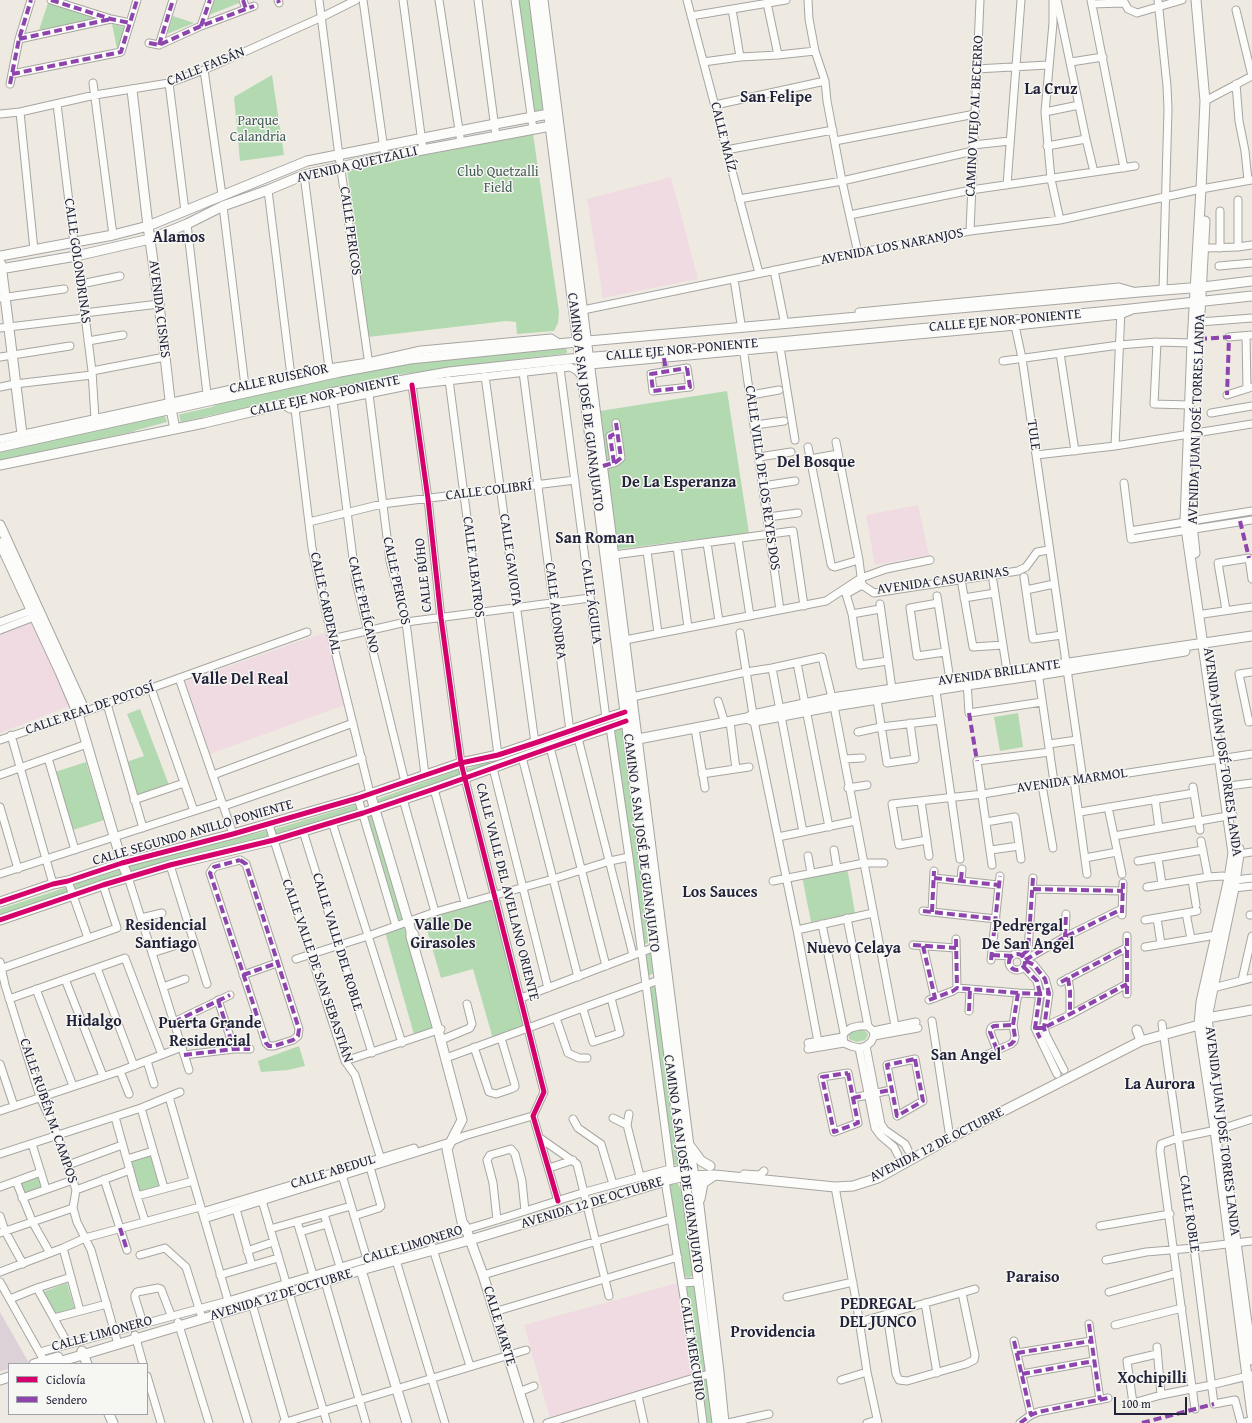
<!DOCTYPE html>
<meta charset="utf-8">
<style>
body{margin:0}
#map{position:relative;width:1252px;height:1423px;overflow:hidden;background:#eeeae1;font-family:"Gentium Book Plus",serif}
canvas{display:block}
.legend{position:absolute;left:8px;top:1363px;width:140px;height:52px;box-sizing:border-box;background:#f6f6f2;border:1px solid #a1a1a9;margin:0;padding:5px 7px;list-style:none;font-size:12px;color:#22223b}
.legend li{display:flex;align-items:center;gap:8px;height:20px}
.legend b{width:20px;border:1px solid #a1a1a9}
.scale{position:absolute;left:1114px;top:1397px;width:73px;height:18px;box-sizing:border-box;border:2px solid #22223b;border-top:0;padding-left:5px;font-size:12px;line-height:14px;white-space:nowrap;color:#22223b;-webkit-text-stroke:3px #f6f6f2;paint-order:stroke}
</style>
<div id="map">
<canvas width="1252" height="1423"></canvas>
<ul class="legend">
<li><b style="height:5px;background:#d6006c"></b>Ciclovía</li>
<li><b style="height:5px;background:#8e44ad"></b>Sendero</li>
</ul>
<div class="scale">100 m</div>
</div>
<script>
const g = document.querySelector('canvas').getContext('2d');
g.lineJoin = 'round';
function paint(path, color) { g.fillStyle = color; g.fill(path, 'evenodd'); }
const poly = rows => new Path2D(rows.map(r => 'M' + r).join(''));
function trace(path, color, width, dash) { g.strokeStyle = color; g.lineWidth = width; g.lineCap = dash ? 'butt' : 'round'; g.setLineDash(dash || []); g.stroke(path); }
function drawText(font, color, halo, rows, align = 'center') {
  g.font = font + ' "Gentium Book Plus",serif'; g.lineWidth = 3; g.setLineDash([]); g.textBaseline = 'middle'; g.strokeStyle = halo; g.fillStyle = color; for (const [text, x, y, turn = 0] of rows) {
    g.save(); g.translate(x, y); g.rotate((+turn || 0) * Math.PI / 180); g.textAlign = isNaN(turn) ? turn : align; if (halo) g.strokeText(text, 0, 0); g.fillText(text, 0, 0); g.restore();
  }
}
paint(poly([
 [671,177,698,279,603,298,587,199],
 [918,505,929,555,875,565,866,515],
 [33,622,71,705,0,733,0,634],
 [326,632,345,705,210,754,184,682],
 [678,1283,692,1374,550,1418,524,1325]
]), '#f0dbe2');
paint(poly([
 [0,1312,29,1363,24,1364,9,1364,9,1369,0,1371]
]), '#ddd1d8');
paint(poly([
 [214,0,238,0,239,3,209,15],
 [517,0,531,0,544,109,541,111,535,111,532,108],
 [48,3,94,18,93,20,39,30],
 [173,16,194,23,167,34],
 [112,24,125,27,119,48,117,49],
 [272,75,284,155,240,161,234,97],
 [533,134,559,312,558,323,554,331,517,334,516,322,506,321,368,337,347,168],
 [564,348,567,350,567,353,563,354,511,360,497,364,402,374,181,422,180,419,179,415,181,414,212,407,220,403,397,365,433,359],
 [727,391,749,533,618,549,600,411],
 [163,415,165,416,167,422,163,423,137,430,132,432,0,461,0,450],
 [140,709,169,785,136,795,126,762,144,756,127,714],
 [1018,713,1023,747,1000,751,994,717],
 [622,715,622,721,467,775,466,769,469,768,612,717],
 [620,727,623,730,624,734,649,940,648,943,645,944,644,944,615,731,616,728],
 [86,762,104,820,73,830,55,772],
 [457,770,459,770,461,775,459,776,377,804,375,800],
 [355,805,357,806,357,811,277,835,274,832,275,829],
 [371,811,403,914,403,919,401,920,397,919,395,915,367,816],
 [265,831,269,832,270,835,269,838,134,872,130,872,128,867,131,865],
 [847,867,855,913,811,922,802,876],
 [119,870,121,870,123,872,119,876,0,916,0,909],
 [493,897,528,1027,493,1039,473,969,441,978,424,920],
 [404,927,436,1031,415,1038,385,932],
 [649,952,651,954,654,972,652,974,648,976,645,953],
 [649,985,654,985,656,989,679,1163,676,1165,673,1165],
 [856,1029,863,1029,867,1033,868,1035,865,1040,857,1042,849,1039,849,1033],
 [299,1046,305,1066,288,1070,261,1072,258,1061],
 [153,1152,163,1188,139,1195,129,1160],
 [41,1174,44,1189,22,1196,17,1183],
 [674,1181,678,1184,682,1191,693,1275,691,1277,688,1278,684,1276,669,1183],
 [67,1283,75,1310,56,1316,43,1292],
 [692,1285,695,1287,706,1370,705,1372,702,1373,699,1372,686,1289,687,1286],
 [705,1376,708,1380,713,1423,706,1423,700,1380]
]), '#b2d9b0');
trace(poly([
 [665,363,666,372]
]), '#c5c2c0', 7, [7, 3.5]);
const minor = poly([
 [51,0,111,19,130,23],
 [243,0,246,9],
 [278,0,279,3],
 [319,0,339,156,369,365],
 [363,0,385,157],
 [403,0,423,150],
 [439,0,461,143],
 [478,0,496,136],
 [515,0,533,129],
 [687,0,759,273],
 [808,0,809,19,815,51,825,81,827,101,842,181,858,253],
 [1053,0,1053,23,1045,112,1051,179,1060,220],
 [1057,0,1086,139,1094,172],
 [1091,0,1124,168],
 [1123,0,1128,9,1137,13,1182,0],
 [1158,0,1167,86,1168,109,1163,290],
 [767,3,778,55],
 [1092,4,1123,3],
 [732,9,740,57],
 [1236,10,1252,76],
 [691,16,786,0],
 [201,26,210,0],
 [19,39,111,19],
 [149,43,159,45,201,26,254,6],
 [159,45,173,0],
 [703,62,740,57,778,55,815,51],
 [1071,62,1103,57],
 [976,69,1048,65],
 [204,70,222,195],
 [12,74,121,52,137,0],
 [93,83,113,235],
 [169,83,185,211],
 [10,84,19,39,31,0],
 [1236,84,1239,121,1245,151,1248,180],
 [1205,101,1252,76],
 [57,104,74,243,81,284,92,371,95,419],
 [715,105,825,81],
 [20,112,34,250],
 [1045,112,1079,105],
 [0,114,20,112,95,95,169,83,204,70,322,17,356,0],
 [835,141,975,114],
 [973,145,1010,141],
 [1047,146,1086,139],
 [726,150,833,130],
 [304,175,329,368],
 [1007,185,1021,0],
 [268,190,291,376],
 [739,199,842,181,973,151],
 [223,206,245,386],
 [850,215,971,190,1135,166],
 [187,224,207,394],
 [970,231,980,0],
 [1238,247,1238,200],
 [1204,248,1238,247,1252,245],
 [1220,248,1220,211],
 [1219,266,1252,263],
 [774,270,784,320],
 [734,279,741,324],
 [81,284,120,276],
 [0,298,64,289],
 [583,310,858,253,970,231,1060,220,1201,189,1252,180],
 [859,312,1119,287,1133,291],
 [84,313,159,304],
 [1014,321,1022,358,1083,780],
 [1200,322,1252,318],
 [0,328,84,318],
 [1246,336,1247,388],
 [1229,337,1252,335],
 [88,341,123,335],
 [1157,342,1154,404,1190,405],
 [743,347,780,610],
 [780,347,795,440],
 [1060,353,1075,451],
 [0,357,70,346],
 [1003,361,1119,345,1157,342,1192,343],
 [590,365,1016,326,1120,315,1130,311],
 [560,368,606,718],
 [687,368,690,387,653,391,651,374,687,368],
 [92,371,165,357],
 [523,372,570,731],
 [485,376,535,743],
 [449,380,498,755],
 [412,385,428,499,441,618,461,763,544,1092,533,1116,558,1201],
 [368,386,390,561,406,622,425,775],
 [0,387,15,384,92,375],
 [751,395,779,390],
 [1227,395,1252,387],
 [333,401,356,582,405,782],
 [282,404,290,409,295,409,412,385,570,367,576,370,582,376],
 [295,409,312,548,332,639,370,793],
 [1211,413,1252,406],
 [755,425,784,421],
 [0,439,329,368,368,362,421,350,551,338,560,344],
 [836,442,859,560,862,585,874,593,1018,571,1026,567,1037,552,1049,550],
 [1115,446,1121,310],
 [808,447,831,564,832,566,835,567,859,560],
 [1036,455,1115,446,1252,424],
 [759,457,791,452],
 [810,459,838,454],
 [614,463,610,436,617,433],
 [603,466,616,462,621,458,616,423],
 [1124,483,1131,539,1252,520],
 [763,486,795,481],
 [768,517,798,513],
 [309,522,382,504,575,480],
 [1130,531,1252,511],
 [738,539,750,616],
 [707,543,719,621],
 [677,547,688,627],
 [647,551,658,633],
 [614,555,793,531,804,606],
 [1024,577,1033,639,1062,635],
 [993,581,1007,671],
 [962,585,973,647,1003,645],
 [843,590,846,594,852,614,860,665,888,661],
 [1026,590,1054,584],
 [846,594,862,585],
 [937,596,950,680],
 [964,598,995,593],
 [938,603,910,608,917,656,945,652],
 [880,604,892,689],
 [1226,610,1218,563,1249,558,1252,579],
 [852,614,880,609],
 [1203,614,1252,607],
 [0,622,35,609],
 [0,630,39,615],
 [740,633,754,721,797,930,819,1047],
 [332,639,406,622,590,598],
 [625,640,826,601,861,578,886,569,930,560],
 [797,663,829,827],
 [772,668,803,832],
 [1038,672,1054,782],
 [1252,672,1239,674,1249,722,1252,721],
 [179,678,233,834],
 [967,681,969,713,1042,702],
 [151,688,194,811],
 [936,691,960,859],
 [632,697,746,672,772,668,822,657,834,706,896,1031],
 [877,700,887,763,915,759,910,723],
 [718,701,725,723],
 [107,704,143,828],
 [730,722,736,769],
 [610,727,629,857,671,1173],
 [695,729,705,788],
 [858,732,881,727,940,720],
 [11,735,53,884],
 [578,738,633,955],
 [0,740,107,704,307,632],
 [1049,744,1077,740],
 [550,747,606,966],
 [522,757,578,977],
 [48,758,75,850],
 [844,759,862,758],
 [493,768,548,988],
 [702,774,749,767],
 [0,775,87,744],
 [213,775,353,723],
 [1074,780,1087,874],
 [1042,785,1053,848],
 [1229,786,1252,783],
 [1193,787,1200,830],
 [848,788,867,785],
 [434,789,465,903],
 [358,798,396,926],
 [403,799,435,912],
 [1155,799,1159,828],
 [134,800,184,783],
 [921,801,929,856],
 [224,806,362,758],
 [0,807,18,869],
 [1108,807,1122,874],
 [1080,812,1194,793],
 [332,822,402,1043],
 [986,822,1015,817,1021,859],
 [269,825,345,1061,355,1075,382,1163],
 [303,831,372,1053],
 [1114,836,1233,815],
 [778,837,855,821],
 [927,840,899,845,892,804,983,794,1054,782,1083,780,1252,754],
 [1201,841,1208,877],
 [834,850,837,868],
 [991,850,1019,846],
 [1239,854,1252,852],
 [808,856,811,873],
 [1085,858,1117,852],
 [1158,858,1162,884],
 [240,860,246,864,299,1029,298,1036,293,1040,274,1046,269,1046,266,1043,210,873,214,867,240,860],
 [1138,861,1203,850],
 [170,865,207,984],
 [992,865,977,761,1050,752],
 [0,874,222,802],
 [128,877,189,1070],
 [934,878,998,885],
 [961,880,962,869],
 [1192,880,1196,905],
 [68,881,88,938],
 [773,881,864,863,884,863],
 [1147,887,1208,877,1223,876,1236,880,1252,878],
 [1229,887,1234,888,1252,886],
 [1033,889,1123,891],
 [923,911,996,919],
 [932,912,934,871],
 [1186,913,1191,939],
 [1122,915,1123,883],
 [1250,915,1252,915],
 [141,918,162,913],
 [847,918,868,1026],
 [1157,918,1161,944],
 [1145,920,1197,911],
 [822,924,844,1033],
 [797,930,873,913],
 [1065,937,1066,914],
 [956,939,957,988],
 [913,945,956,948],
 [923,946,935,998],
 [1145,947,1216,935],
 [152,953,174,946],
 '1009 962a8 8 0 1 1 16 0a8 8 0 1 1-16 0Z',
 [992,955,1012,956],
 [1022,955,1028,950,1033,878],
 [296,959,368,936,435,912,553,879,610,861,629,857],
 [991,960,1000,876],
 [1025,960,1065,937,1122,909],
 [1026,961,1034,965,1045,979,1049,993,1044,1028,1046,1035,1064,1070],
 [0,962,5,985,40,1097,58,1136,68,1165,76,1190,73,1208,77,1222,91,1250,118,1344],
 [1024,967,1037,981,1040,994,1035,1028,1057,1074],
 [97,968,134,1066],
 [0,969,117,928,103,885],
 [243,975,277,963],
 [1068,978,1070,991,1070,1015],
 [65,979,103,1076],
 [1242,980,1252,936],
 [1061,982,1126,948],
 [163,987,185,979],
 [1213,988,1252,978],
 [36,989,73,1086],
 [1127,994,1127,936],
 [521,998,655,947],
 [9,999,125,958,162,1055],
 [218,1000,234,1049],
 [929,1000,953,991,957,988,1018,993,1040,994,1049,993],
 [583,1009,593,1042,620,1033,611,998],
 [969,1011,970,989],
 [556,1018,568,1053,579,1058,587,1058],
 [932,1021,950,1138],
 [174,1022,230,995],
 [1162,1024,1194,1248,1214,1404,1235,1400,1241,1423],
 [859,1026,868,1026,873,1031,874,1036,871,1042,866,1046,859,1048,851,1046,844,1043,843,1037,844,1033,851,1028,859,1026],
 [1041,1028,1070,1015,1127,984],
 [873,1031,916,1022],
 [874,1036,918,1028],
 [441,1040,470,1028,472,1024,467,1004],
 [808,1043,843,1037],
 [866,1046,881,1124,885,1130,905,1144,908,1150],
 [474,1047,489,1092,496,1094,511,1089,515,1087,515,1085,501,1038],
 [859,1048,875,1128,880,1135,894,1147,898,1155],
 [808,1049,844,1043],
 [997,1050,990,1032,991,1028,994,1026,1013,1025],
 [184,1055,234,1049,250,1049],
 [986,1055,1011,1044,1014,1041,1015,1037,1013,1025,1018,993],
 [446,1058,659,980],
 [915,1059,923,1101,897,1116,887,1065,915,1059],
 [147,1061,154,1084],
 [345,1061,441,1029],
 [0,1064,14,1106],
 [120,1071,129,1094],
 [848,1073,858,1123,834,1132,822,1077,848,1073],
 [169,1097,229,1304],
 [853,1098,891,1090],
 [141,1108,164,1188],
 [0,1111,120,1071,182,1047],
 [629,1114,627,1125,640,1176],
 [115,1117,137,1196,145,1221],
 [613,1118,627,1125],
 [573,1119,578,1128,601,1144,613,1184],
 [540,1138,577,1164,609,1296],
 [32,1144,46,1189],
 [0,1154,141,1108,180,1092],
 [127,1159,153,1151],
 [68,1165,122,1145],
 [549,1168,573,1160],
 [744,1174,760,1175,764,1171],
 [342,1175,367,1259],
 [104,1179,127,1250],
 [16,1181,33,1223,50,1253],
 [665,1181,697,1377,703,1423],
 [0,1187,41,1172],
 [835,1187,856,1300,867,1372,878,1423],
 [76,1190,130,1170],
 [137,1196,193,1181],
 [261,1197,327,1423],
 [22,1198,73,1180],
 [236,1209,252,1266],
 [202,1212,414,1148],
 [324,1214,340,1267],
 [0,1216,5,1231,23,1264],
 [354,1216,379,1208,381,1206,370,1167],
 [204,1219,450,1142,464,1136,529,1117],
 [497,1220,493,1183,487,1160,490,1155,511,1149,515,1154,522,1181,525,1211],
 [297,1221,313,1275],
 [1100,1226,1170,1214],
 [270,1229,351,1206],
 [300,1232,327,1224],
 [0,1233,73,1208],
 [432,1246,470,1366],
 [63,1248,80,1311],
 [247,1251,273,1242],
 [140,1255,165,1248,186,1267,201,1315],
 [395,1257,445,1423],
 [1106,1260,1146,1252,1194,1248,1252,1241],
 [0,1272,63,1248,85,1238,200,1207],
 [220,1275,278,1258],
 [483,1275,671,1219],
 [324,1278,366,1423],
 [0,1282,46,1364],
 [682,1283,699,1282],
 [37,1288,68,1344],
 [1109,1292,1177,1273],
 [787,1297,853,1282],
 [10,1299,37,1288,71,1277],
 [251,1300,286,1423],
 [925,1303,937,1373],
 [214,1311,248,1423],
 [494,1312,678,1257],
 [887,1314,896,1374,899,1380,907,1381,966,1364,974,1360,975,1355,962,1293],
 [54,1318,107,1304],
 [178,1322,209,1423],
 [859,1322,975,1289],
 [143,1323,135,1298,135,1295,137,1292,158,1288,161,1289,171,1315],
 [1089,1324,1100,1400],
 [1115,1325,1182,1308],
 [135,1335,143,1364],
 [1014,1341,1031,1415],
 [1157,1347,1161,1395],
 [40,1352,228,1301,497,1220,585,1192,670,1169],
 [1017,1353,1091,1341],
 [1157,1354,1127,1361,1133,1403,1161,1395,1211,1385,1252,1375],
 [1022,1374,1094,1361],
 [147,1376,161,1423],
 [841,1380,867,1372],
 [519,1392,534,1386],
 [638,1396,644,1423],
 [1195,1409,1160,1151,1161,1144,1178,1138,1221,1129,1252,1119],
 [283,1423,526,1350],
 [547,1423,697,1377,715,1373],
 [728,1423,769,1414],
 [867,1423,877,1420],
 [1020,1423,1031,1415,1038,1412,1108,1398],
 [1242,1423,1252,1420]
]);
const major = poly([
 [534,0,672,1080,717,1423],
 [543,0,689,1146,699,1206,719,1372,724,1423],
 [1196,0,1205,101,1201,189,1192,343,1185,521,1233,853,1229,878,1201,1002,1199,1025,1215,1130,1252,1415],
 [132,90,148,226,159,304,171,409,175,429],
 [0,256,113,235,148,226,307,161,495,124,554,113],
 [1,264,22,434],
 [0,269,76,256,150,239,187,224,223,206,268,190,304,175,385,157,556,125],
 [1196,386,1205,221],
 [0,447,340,372,410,359,577,342,1139,292,1203,287,1252,281],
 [0,465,204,423,330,393,449,372,570,359,779,342,1121,310,1252,296],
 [1191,515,1195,553],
 [0,525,85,711],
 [0,543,60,672,78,714,122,863,128,877],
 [747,718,754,721,761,720,834,706,967,685,1038,675,1185,651],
 [633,740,747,718,753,715,832,698,1252,636],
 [370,793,411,931,414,935],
 [0,902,53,884,68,881,122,863,233,834,358,798,461,763,498,755,606,718,630,711],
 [0,920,103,885,170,865,274,840,363,813,434,789,550,747,631,720],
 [411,931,411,937,438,1030,462,1120,447,1149,462,1222,465,1226,483,1275,529,1423],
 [1137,1030,1141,1041],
 [1220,1122,1207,1018,1213,988,1234,888,1239,854,1239,849],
 [690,1146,701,1161,710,1166],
 [1225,1161,1252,1360],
 [647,1180,684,1169],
 [700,1199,703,1183,715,1175],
 [361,1270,407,1423],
 [82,1351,87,1364],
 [34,1364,58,1357],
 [52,1364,289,1293,361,1270,470,1240,672,1179,685,1176,715,1175,835,1187,853,1186,878,1178,950,1138,1141,1041,1199,1025,1207,1018,1252,1010],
 [0,1380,9,1377],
 [109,1414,113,1423]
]);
trace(minor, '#a7a5a2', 9);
trace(major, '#a7a5a2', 11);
trace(minor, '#fcfcfa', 7);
trace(major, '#fcfcfa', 9);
trace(poly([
 [51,0,111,19,130,23],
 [243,0,246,9],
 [278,0,279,3],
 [201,26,210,0],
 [19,39,111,19],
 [149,43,159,45,201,26,254,6],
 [159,45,173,0],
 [12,74,121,52,137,0],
 [10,84,19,39,31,0],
 [1199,339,1229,337,1227,395],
 [664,358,666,372],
 [687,368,690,387,653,391,651,374,687,368],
 [614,463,610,436,617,433],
 [603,466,616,462,621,458,616,423],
 [1240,521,1249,558],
 [969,713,977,761],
 [240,860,246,864,299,1029,298,1036,293,1040,274,1046,269,1046,266,1043,210,873,214,867,240,860],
 [934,878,998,885],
 [961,880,962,869],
 [1033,889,1123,891],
 [923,911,996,919],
 [932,912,934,871],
 [1122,913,1123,883],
 [1065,937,1066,914],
 [956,939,957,988],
 [913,945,956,948],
 [923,946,935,998],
 '1009 962a8 8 0 1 1 16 0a8 8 0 1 1-16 0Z',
 [992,955,1012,956],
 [1022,955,1028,950,1033,878],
 [991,960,1000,876],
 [1025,960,1065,937,1122,909],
 [1026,961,1034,965,1045,979,1049,993,1044,1028,1046,1035],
 [1024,967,1037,981,1040,994,1035,1028,1040,1038],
 [243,975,277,963],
 [1068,978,1070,991,1070,1015],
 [1061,982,1126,948],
 [1127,994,1127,936],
 [218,1000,234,1049],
 [929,1000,953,991,957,988,1018,993,1040,994,1049,993],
 [969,1011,970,989],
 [174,1022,230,995],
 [1035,1028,1044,1028,1127,984],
 [997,1050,990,1032,991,1028,994,1026,1013,1025],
 [184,1055,234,1049,250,1049],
 [986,1055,1011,1044,1014,1041,1015,1037,1013,1025,1018,993],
 [915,1059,923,1101,897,1116,887,1065,915,1059],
 [848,1073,858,1123,834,1132,822,1077,848,1073],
 [880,1092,891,1090],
 [853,1098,862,1096],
 [120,1228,127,1250],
 [1089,1324,1100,1400],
 [1014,1341,1031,1415],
 [1017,1353,1091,1341],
 [1022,1374,1094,1361],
 [1020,1423,1031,1415,1038,1412,1108,1398],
 [1142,1423,1214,1404]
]), '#8e44ad', 4, [8, 4]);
trace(poly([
 [412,385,428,499,441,618,461,763,544,1092,533,1116,558,1201],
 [0,902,53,884,68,881,122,863,233,834,358,798,461,763,498,755,535,743,625,712],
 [0,920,103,885,170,865,274,840,363,813,434,789,626,721]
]), '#d6006c', 5);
drawText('14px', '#22223b', '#f6f6f2', [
 ["CALLE FAISÁN",206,67,-22],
 ["CAMINO VIEJO AL BECERRO",975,116,-87],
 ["CALLE MAÍZ",723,137,76],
 ["AVENIDA QUETZALLI",357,165,-13],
 ["CALLE PERICOS",350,231,82],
 ["AVENIDA LOS NARANJOS",892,247,-11],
 ["CALLE GOLONDRINAS",77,261,82],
 ["AVENIDA CISNES",159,309,83],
 ["CALLE EJE NOR-PONIENTE",1005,321,-5],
 ["CALLE EJE NOR-PONIENTE",682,350,-5],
 ["CALLE RUISEÑOR",279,379,-12],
 ["CALLE EJE NOR-PONIENTE",325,396,-12],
 ["CAMINO A SAN JOSÉ DE GUANAJUATO",585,402,83],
 ["AVENIDA JUAN JOSÉ TORRES LANDA",1197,419,-88],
 ["TULE",1033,435,82],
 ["CALLE VILLA DE LOS REYES DOS",762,478,82],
 ["CALLE COLIBRÍ",489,491,-7],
 ["CALLE GAVIOTA",510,560,82],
 ["CALLE ALBATROS",473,567,83],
 ["CALLE BÚHO",424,575,-96],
 ["CALLE PERICOS",396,581,78],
 ["AVENIDA CASUARINAS",943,581,-8],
 ["CALLE ÁGUILA",591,602,82],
 ["CALLE CARDENAL",325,603,78],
 ["CALLE PELÍCANO",363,605,77],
 ["CALLE ALONDRA",555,611,83],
 ["AVENIDA BRILLANTE",999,673,-8],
 ["CALLE REAL DE POTOSÍ",90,709,-19],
 ["AVENIDA JUAN JOSÉ TORRES LANDA",1222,752,82],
 ["AVENIDA MARMOL",1072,781,-8],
 ["CALLE SEGUNDO ANILLO PONIENTE",193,833,-16],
 ["CAMINO A SAN JOSÉ DE GUANAJUATO",641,843,83],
 ["CALLE VALLE DEL AVELLANO ORIENTE",507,892,76],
 ["CALLE VALLE DEL ROBLE",337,942,73],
 ["CALLE VALLE DE SAN SEBASTIÁN",317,971,71],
 ["CALLE RUBÉN M. CAMPOS",48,1111,71],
 ["AVENIDA JUAN JOSÉ TORRES LANDA",1222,1131,83],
 ["AVENIDA 12 DE OCTUBRE",937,1145,-27],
 ["CAMINO A SAN JOSÉ DE GUANAJUATO",683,1164,82],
 ["CALLE ABEDUL",333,1172,-17],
 ["AVENIDA 12 DE OCTUBRE",592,1203,-17],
 ["CALLE ROBLE",1189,1214,82],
 ["CALLE LIMONERO",413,1245,-17],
 ["AVENIDA 12 DE OCTUBRE",281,1295,-17],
 ["CALLE MARTE",499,1326,73],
 ["CALLE LIMONERO",102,1334,-15],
 ["CALLE MERCURIO",692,1349,81]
]);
drawText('14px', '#435d56', '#f6f6f2', [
 ["Parque",258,121],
 ["Calandria",258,137],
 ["Club Quetzalli",498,172],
 ["Field",498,188]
]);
drawText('bold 16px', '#22223b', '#f6f6f2', [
 ["La Cruz",1051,90],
 ["San Felipe",776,98],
 ["Alamos",179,238],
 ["Del Bosque",816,463],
 ["De La Esperanza",679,483],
 ["San Roman",595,539],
 ["Valle Del Real",240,680],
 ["Los Sauces",720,893],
 ["Residencial",166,926],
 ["Santiago",166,944],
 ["Valle De",443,926],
 ["Girasoles",443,944],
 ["Pedrergal",1028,927],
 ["De San Angel",1028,945],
 ["Nuevo Celaya",854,949],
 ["Hidalgo",94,1022],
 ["Puerta Grande",210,1024],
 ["Residencial",210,1042],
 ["San Angel",966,1056],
 ["La Aurora",1160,1085],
 ["Paraiso",1033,1278],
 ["PEDREGAL",878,1305],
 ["DEL JUNCO",878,1323],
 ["Providencia",773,1333],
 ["Xochipilli",1152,1379]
]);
</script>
